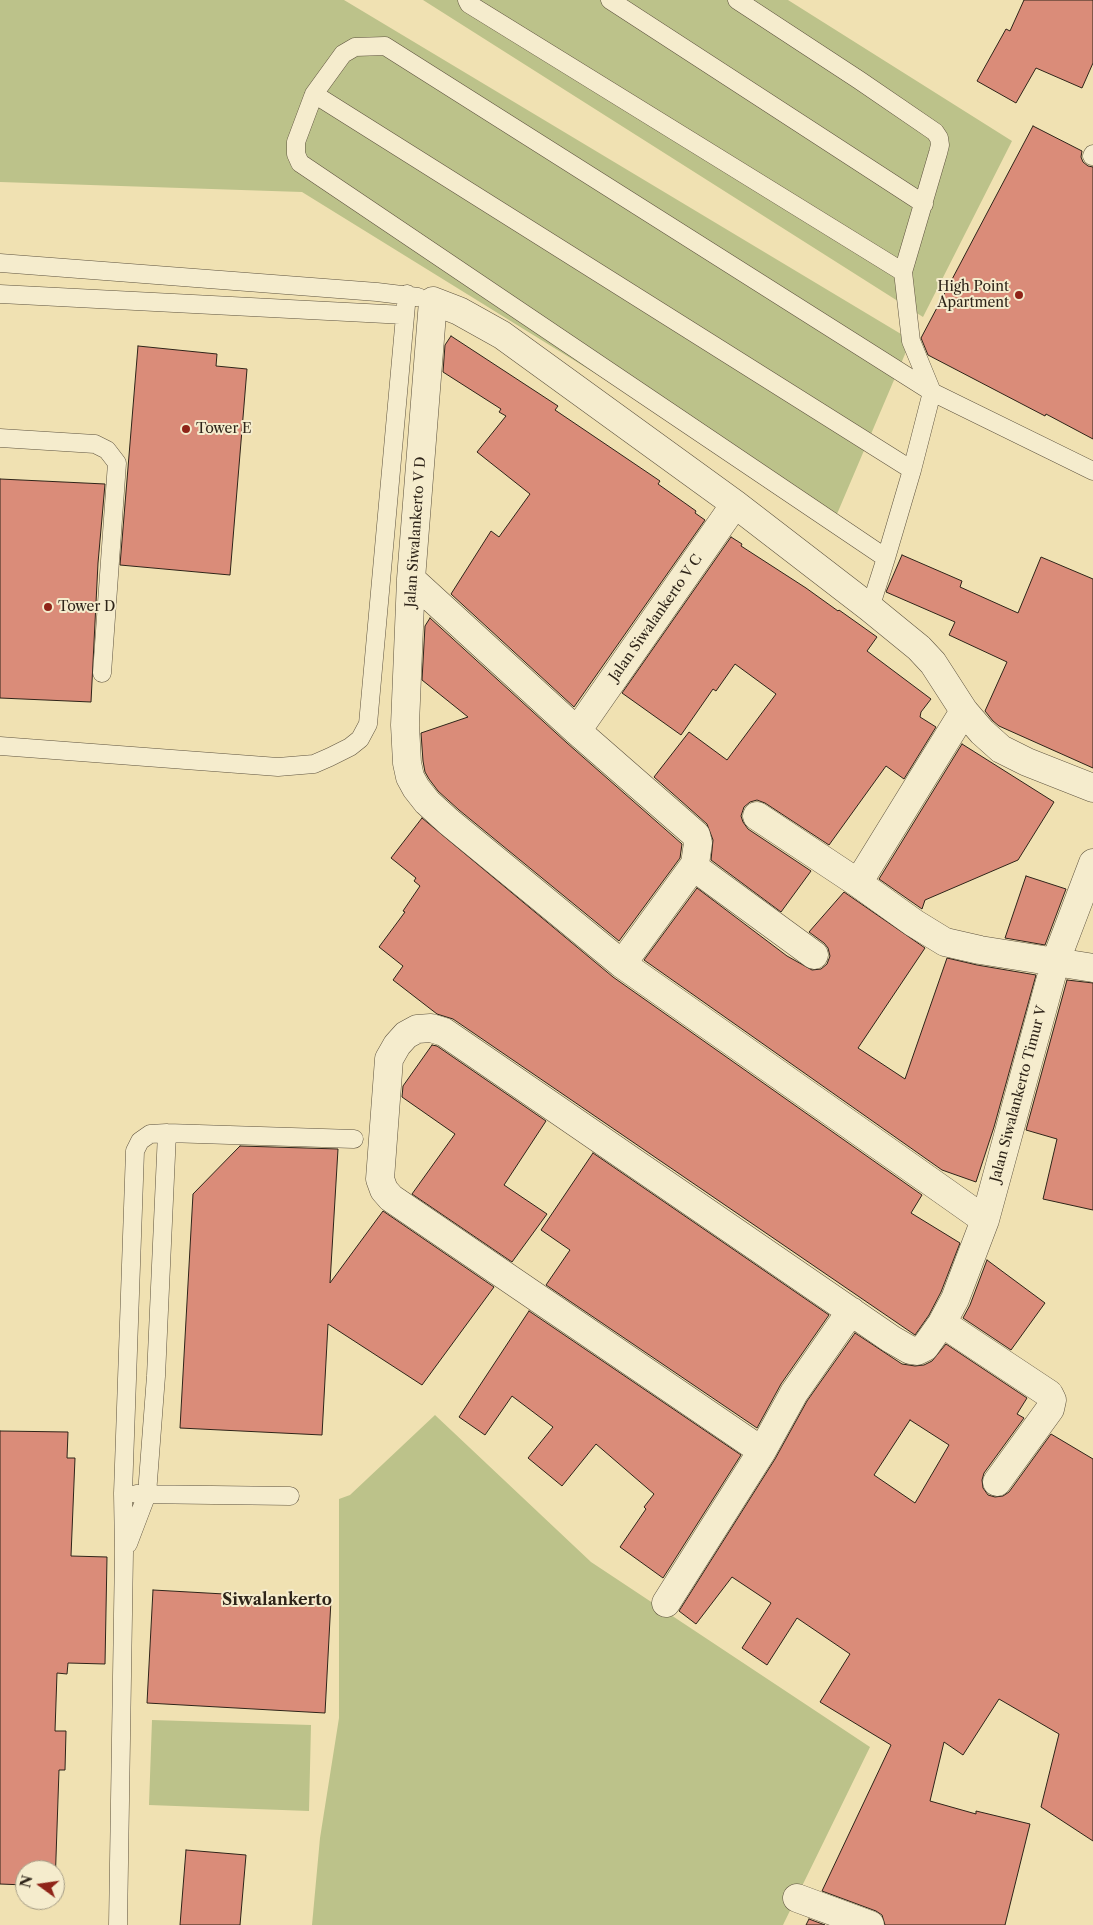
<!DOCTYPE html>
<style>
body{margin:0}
#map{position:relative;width:1093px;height:1925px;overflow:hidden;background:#f0e1b2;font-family:"Libre Caslon Text",serif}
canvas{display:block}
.north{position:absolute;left:15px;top:1860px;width:50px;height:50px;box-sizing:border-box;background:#f5eccd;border:1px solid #a59c85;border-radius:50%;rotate:284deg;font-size:14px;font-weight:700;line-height:20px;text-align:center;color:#2e2419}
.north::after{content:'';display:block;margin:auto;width:18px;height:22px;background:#8f2418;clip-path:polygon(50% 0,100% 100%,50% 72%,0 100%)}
</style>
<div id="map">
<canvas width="1093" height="1925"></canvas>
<div class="north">N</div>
</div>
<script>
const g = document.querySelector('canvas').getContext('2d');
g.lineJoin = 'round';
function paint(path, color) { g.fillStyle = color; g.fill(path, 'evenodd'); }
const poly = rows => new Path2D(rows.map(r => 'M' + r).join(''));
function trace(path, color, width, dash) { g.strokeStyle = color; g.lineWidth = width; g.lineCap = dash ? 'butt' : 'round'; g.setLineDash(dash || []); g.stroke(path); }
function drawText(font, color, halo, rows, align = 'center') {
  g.font = font + ' "Libre Caslon Text",serif'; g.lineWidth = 4; g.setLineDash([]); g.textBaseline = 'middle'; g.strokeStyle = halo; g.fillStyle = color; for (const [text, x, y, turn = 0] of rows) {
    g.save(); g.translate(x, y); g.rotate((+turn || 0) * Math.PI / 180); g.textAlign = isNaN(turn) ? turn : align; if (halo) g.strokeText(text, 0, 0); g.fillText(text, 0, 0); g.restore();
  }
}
paint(poly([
 [0,0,344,0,911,340,834,521,302,192,0,182],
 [423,0,788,0,1012,141,923,317],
 [435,1415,591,1562,870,1747,783,1925,312,1925,320,1838,339,1718,339,1499,350,1495],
 [152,1720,311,1725,309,1811,149,1805]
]), '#bcc28a');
const building = poly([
 [1024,0,1093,0,1093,63,1082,88,1036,68,1016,103,977,81,1006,29,1010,31,1024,0],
 [1033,126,1082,151,1081,157,1083,162,1088,166,1093,167,1093,439,1046,414,1045,416,928,355,921,338,1033,126],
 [451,336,558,406,555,410,660,481,658,484,696,511,695,513,705,520,574,707,451,594,491,531,499,537,530,494,477,452,506,416,499,412,501,409,443,372,445,345,451,336],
 [138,346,217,354,216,366,247,369,230,575,120,565,138,346],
 [0,479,105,484,98,563,91,702,0,698,0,479],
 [731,537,742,544,741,546,806,588,838,611,839,610,877,637,867,651,931,699,921,712,920,717,936,727,904,779,886,766,829,845,765,803,757,800,750,802,744,807,741,816,743,822,748,829,811,871,781,912,711,860,713,840,707,824,654,777,689,732,727,760,776,694,735,664,716,691,713,689,681,735,622,693,731,537],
 [902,555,962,581,960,587,1018,613,1041,557,1093,579,1093,768,999,726,993,721,985,711,1007,662,949,635,955,622,886,592,902,555],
 [430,618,567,743,682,844,680,858,619,941,459,810,438,791,429,779,425,772,423,761,421,733,468,717,422,680,425,626,430,618],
 [962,744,1054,802,1018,860,925,900,922,909,879,879,962,744],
 [422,818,613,977,922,1195,911,1213,960,1243,941,1292,929,1315,915,1335,453,1019,437,1014,393,980,403,966,379,947,405,912,403,911,420,886,414,881,416,878,391,858,422,818],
 [1026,876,1066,889,1045,945,1005,938,1026,876],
 [697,888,787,956,812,970,821,969,827,964,830,956,828,948,824,943,809,932,844,892,925,948,858,1048,905,1079,947,958,977,965,1036,975,994,1127,976,1182,942,1170,644,960,697,888],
 [1067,980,1093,983,1093,1210,1043,1199,1057,1139,1026,1130,1067,980],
 [432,1045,437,1046,546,1121,504,1185,547,1214,512,1262,412,1194,455,1134,402,1097,403,1086,432,1045],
 [240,1146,338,1149,330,1283,383,1211,494,1287,422,1385,328,1324,322,1435,180,1428,193,1194,240,1146],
 [593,1153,829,1315,781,1384,757,1428,546,1285,570,1250,541,1230,593,1153],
 [987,1260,1045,1303,1011,1350,963,1318,970,1305,987,1260],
 [529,1311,741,1455,663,1578,620,1547,646,1509,644,1507,654,1494,596,1444,562,1486,528,1458,553,1427,512,1396,485,1435,459,1417,529,1311],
 [855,1333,902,1364,915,1366,924,1365,932,1361,946,1344,1027,1398,1017,1414,1024,1418,984,1473,982,1480,983,1488,988,1495,995,1497,1003,1496,1009,1492,1051,1434,1093,1459,1093,1841,1041,1807,1059,1734,999,1699,963,1755,944,1742,930,1801,976,1814,976,1811,1030,1824,1005,1925,885,1925,882,1915,876,1911,822,1891,891,1745,820,1702,850,1654,797,1618,767,1665,742,1648,771,1603,732,1577,696,1624,679,1611,775,1459,807,1401,855,1333],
 [910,1420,949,1445,915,1503,874,1475,910,1420],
 [0,1431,68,1432,67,1458,75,1458,71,1556,107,1557,105,1664,68,1663,67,1674,57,1673,55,1731,66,1731,65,1770,59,1770,55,1886,55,1870,25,1870,25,1885,0,1884,0,1431],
 [153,1590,331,1600,325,1713,147,1703,153,1590],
 [186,1850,246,1855,240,1925,180,1925,186,1850],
 [809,1919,825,1925,806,1925,809,1919]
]);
paint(building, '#da8c79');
trace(building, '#2e2419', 1);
const service = poly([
 [467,0,469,4,903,272],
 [610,0,924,204],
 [737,0,859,80,935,132,939,138,940,145,938,153,903,272,911,341,932,392,912,470,886,558,300,163,296,154,296,142,314,94,343,54,355,47,385,46,932,392,1093,471],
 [314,94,912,470],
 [1092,156,1093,154],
 [0,263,377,292,418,297],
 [0,294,405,315],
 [0,438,95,444,107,450,117,463,102,673],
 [870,608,886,558],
 [0,746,278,767,314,764,330,757,350,747,360,739,368,724,407,294],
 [136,1494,290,1496],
 [128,1544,147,1494,156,1376,167,1133],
 [118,1925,124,1552,123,1493,135,1151,140,1141,150,1134,167,1133,354,1139]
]);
const minor = poly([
 [411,579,577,731,696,835,698,843,695,864,698,870,814,955],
 [964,711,858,883,914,923,945,942,980,950,1093,968],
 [577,731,735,504],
 [757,816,858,883],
 [622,964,695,864],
 [985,1220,622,964,449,822,427,802,416,788,410,777,407,763,405,725,411,579,433,301,459,311,502,335,735,504,870,608,919,648,933,663,964,711,982,732,1001,749,1027,762,1093,788],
 [942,1323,1049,1394,1052,1400,1050,1409,997,1482],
 [762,1451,391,1198,384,1190,380,1179,389,1059,397,1045,406,1035,417,1029,431,1028,444,1032,891,1339,910,1350,917,1351,925,1347,942,1323,955,1299,985,1220,1055,963,1093,863],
 [666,1603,762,1451,794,1393,851,1311],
 [797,1898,870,1925]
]);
trace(service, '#5e533f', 19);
trace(minor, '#5e533f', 29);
trace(service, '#f5eccd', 18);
trace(minor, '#f5eccd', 28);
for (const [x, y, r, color] of [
 [1019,295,5,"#8f2418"],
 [186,429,5,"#8f2418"],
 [48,607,5,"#8f2418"]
]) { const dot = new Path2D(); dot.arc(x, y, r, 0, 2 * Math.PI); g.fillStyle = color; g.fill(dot); trace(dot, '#f5eccd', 2); }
drawText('14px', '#2e2419', '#f5eccd', [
 ["High Point",1009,287,"right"],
 ["Apartment",1009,303,"right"],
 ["Tower E",196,429],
 ["Tower D",58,607]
], 'left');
drawText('14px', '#2e2419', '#f5eccd', [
 ["Jalan Siwalankerto V D",416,532,-86],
 ["Jalan Siwalankerto V C",656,618,-55],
 ["Jalan Siwalankerto Timur V",1019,1094,-75]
]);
drawText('bold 16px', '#2e2419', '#f5eccd', [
 ["Siwalankerto",277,1600]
]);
</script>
